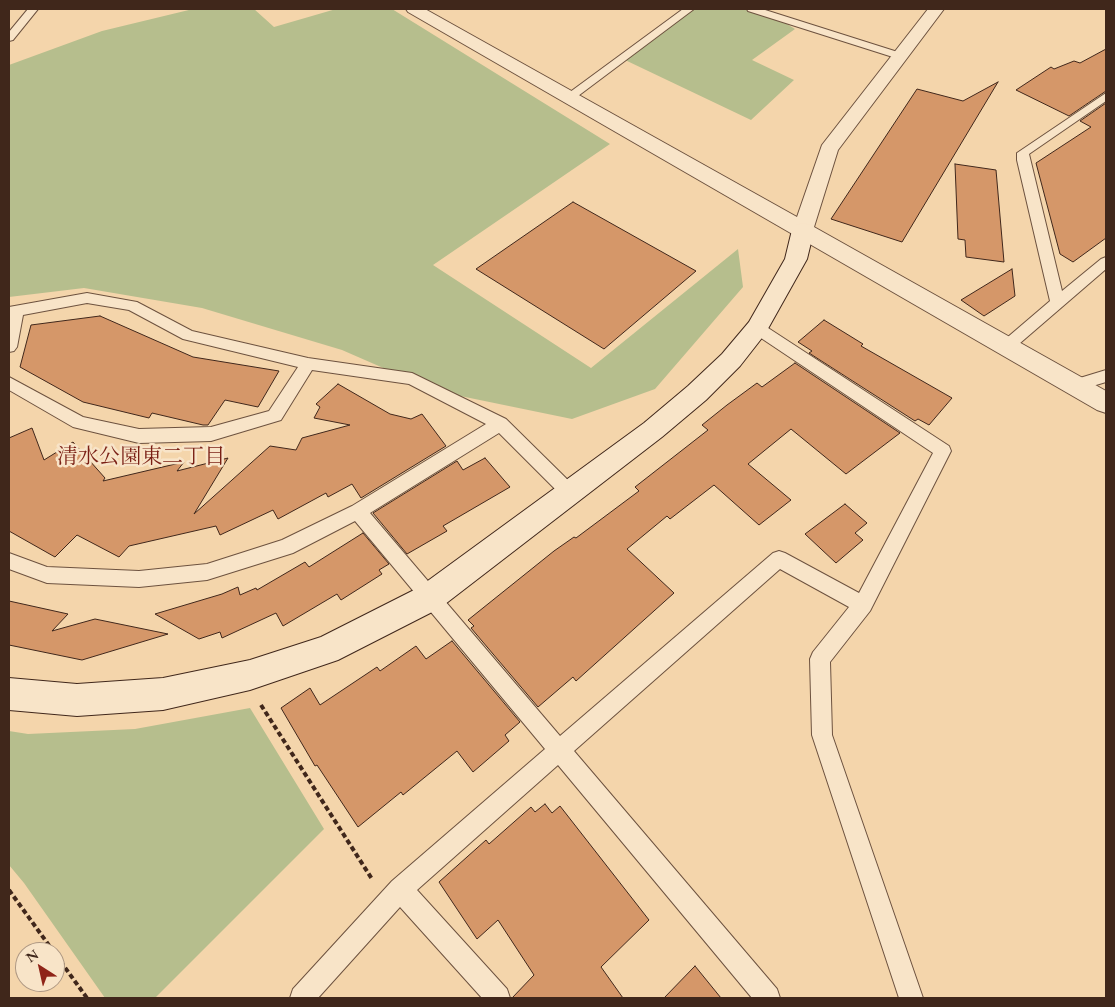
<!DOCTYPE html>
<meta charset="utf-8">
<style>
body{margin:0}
#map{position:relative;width:1115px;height:1007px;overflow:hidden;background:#f4d5ab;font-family:"EB Garamond",serif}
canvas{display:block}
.frame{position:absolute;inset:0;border:10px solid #40271b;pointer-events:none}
.north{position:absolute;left:15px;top:942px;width:50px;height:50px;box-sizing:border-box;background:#f8e4c8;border:1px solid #ae9883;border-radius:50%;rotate:325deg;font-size:14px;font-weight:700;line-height:20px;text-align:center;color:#40271b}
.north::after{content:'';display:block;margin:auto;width:18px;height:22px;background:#8f2418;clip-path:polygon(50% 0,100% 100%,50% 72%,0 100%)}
</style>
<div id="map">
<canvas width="1115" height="1007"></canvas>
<div class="frame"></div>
<div class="north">N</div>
</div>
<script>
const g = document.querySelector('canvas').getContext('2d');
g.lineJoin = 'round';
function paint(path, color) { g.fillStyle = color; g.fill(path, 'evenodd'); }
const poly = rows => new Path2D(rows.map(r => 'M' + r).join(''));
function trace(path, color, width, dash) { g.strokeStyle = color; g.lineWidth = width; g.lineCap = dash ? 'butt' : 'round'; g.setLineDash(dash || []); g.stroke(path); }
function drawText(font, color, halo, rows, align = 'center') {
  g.font = font + ' "EB Garamond","Noto Serif JP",serif'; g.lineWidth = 5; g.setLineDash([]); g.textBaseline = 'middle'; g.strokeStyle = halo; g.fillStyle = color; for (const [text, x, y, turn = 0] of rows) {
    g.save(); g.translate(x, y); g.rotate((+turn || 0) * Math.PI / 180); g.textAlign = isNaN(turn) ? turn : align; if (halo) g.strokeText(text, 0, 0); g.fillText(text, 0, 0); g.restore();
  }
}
paint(poly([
 [193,9,254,9,274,27,336,9,392,9,610,144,433,265,591,368,738,249,743,287,655,389,572,419,436,391,342,350,202,308,84,288,9,297,9,65,102,31],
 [682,9,763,9,795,29,752,60,794,80,751,120,625,60,670,26],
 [250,708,324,829,155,998,105,998,24,883,9,865,9,731,28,734,135,729]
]), '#b6be8d');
const building = poly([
 [1106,49,1106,91,1069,116,1016,90,1051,67,1054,69,1074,61,1080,63,1106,49],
 [998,82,902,242,831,219,917,89,963,101,998,82],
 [1106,103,1106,238,1073,262,1060,254,1036,163,1091,127,1080,121,1106,103],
 [955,164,996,170,1004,262,966,257,965,240,958,239,955,164],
 [573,202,696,271,604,349,476,269,573,202],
 [1012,269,1015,296,984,316,961,300,1012,269],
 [100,316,193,357,279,371,258,407,225,400,208,425,203,425,152,413,149,418,83,402,20,367,31,325,100,316],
 [824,320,863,344,861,346,952,398,929,425,918,419,915,421,809,353,812,351,798,342,824,320],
 [795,363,900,433,846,474,791,429,748,464,791,500,759,525,714,485,670,519,667,516,627,549,674,593,576,681,573,677,538,707,471,628,474,626,468,620,554,551,574,537,576,538,639,491,635,487,708,430,702,425,727,405,757,383,762,387,795,363],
 [338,384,390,414,411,419,422,414,446,446,361,498,352,484,328,497,326,493,278,519,273,510,220,535,216,526,129,546,119,557,77,535,55,557,9,531,9,438,32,428,44,460,73,442,105,478,103,481,184,462,177,471,228,458,194,514,270,446,296,450,302,438,350,425,314,418,320,407,316,404,338,384],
 [485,458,510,487,443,526,447,531,407,554,373,513,457,461,463,470,485,458],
 [845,504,867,523,855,533,863,540,836,563,805,534,845,504],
 [363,533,389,564,379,570,382,574,341,600,337,594,283,626,276,613,222,638,220,632,199,639,155,614,222,594,238,587,240,595,256,588,257,590,305,562,309,567,363,533],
 [9,601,68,614,52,631,95,619,168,634,82,660,9,645,9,601],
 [452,641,520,722,505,735,509,741,473,772,457,751,403,795,401,792,358,827,317,765,315,766,281,708,310,688,320,705,377,667,380,671,416,646,426,659,452,641],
 [545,804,552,813,560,806,649,920,601,967,623,998,512,998,534,975,498,920,477,939,439,882,486,840,489,844,531,807,535,812,545,804],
 [695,966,721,998,664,998,695,966]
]);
paint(building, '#d59769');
trace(building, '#40271b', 1);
const lane = poly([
 [28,9,38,9,13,40,9,41,9,32,28,9],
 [683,9,694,9,574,99,566,99,564,97,566,95,683,9],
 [747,9,762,9,904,54,905,56,900,59,896,58,748,11,747,9],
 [1106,93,1106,101,1029,154,1062,291,1101,259,1106,257,1106,269,1012,350,1007,352,1002,350,999,346,1002,342,1050,301,1017,160,1017,153,1106,93],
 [87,293,137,302,192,331,308,358,412,373,506,419,576,488,579,493,576,498,570,500,564,498,499,433,370,513,560,736,773,553,779,551,785,553,859,593,933,453,752,332,750,328,752,324,757,323,762,324,949,446,951,451,870,611,830,662,832,735,923,998,899,998,812,735,810,659,813,652,849,607,780,569,574,751,777,989,780,998,752,998,558,765,417,890,507,989,510,998,482,998,400,907,318,998,290,998,293,989,392,881,545,749,355,521,293,553,207,580,139,587,47,583,9,569,9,553,47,567,139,571,207,564,282,540,352,506,486,424,409,384,312,370,281,420,211,441,139,443,73,427,9,390,9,377,83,417,139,429,211,427,269,411,298,367,183,339,129,310,87,303,23,315,17,347,14,351,9,352,9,307,87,293],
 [1106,370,1106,382,1076,391,1070,389,1068,385,1070,381,1106,370]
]);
const street = poly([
 [406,9,425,9,797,217,822,145,928,9,944,9,838,150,814,227,1106,391,1106,413,1097,410,408,12,406,9]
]);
const secondary = poly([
 [803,223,810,225,814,230,807,259,765,334,740,366,706,400,662,437,440,608,338,660,250,690,163,710,77,716,9,710,9,678,77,684,163,678,250,660,321,637,418,588,644,423,688,386,722,354,749,322,785,259,792,230,796,225,803,223]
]);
trace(lane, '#6d523f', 2);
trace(street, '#6d523f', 2);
trace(secondary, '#40271b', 2);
trace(poly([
 [261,705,372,879],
 [9,890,87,998]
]), '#40271b', 4, [5, 3]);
paint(lane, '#f8e4c8');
paint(street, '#f8e4c8');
paint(secondary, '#f8e4c8');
drawText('21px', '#7a1f14', '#f8e4c8', [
 ["清水公園東二丁目",141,457]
]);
</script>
